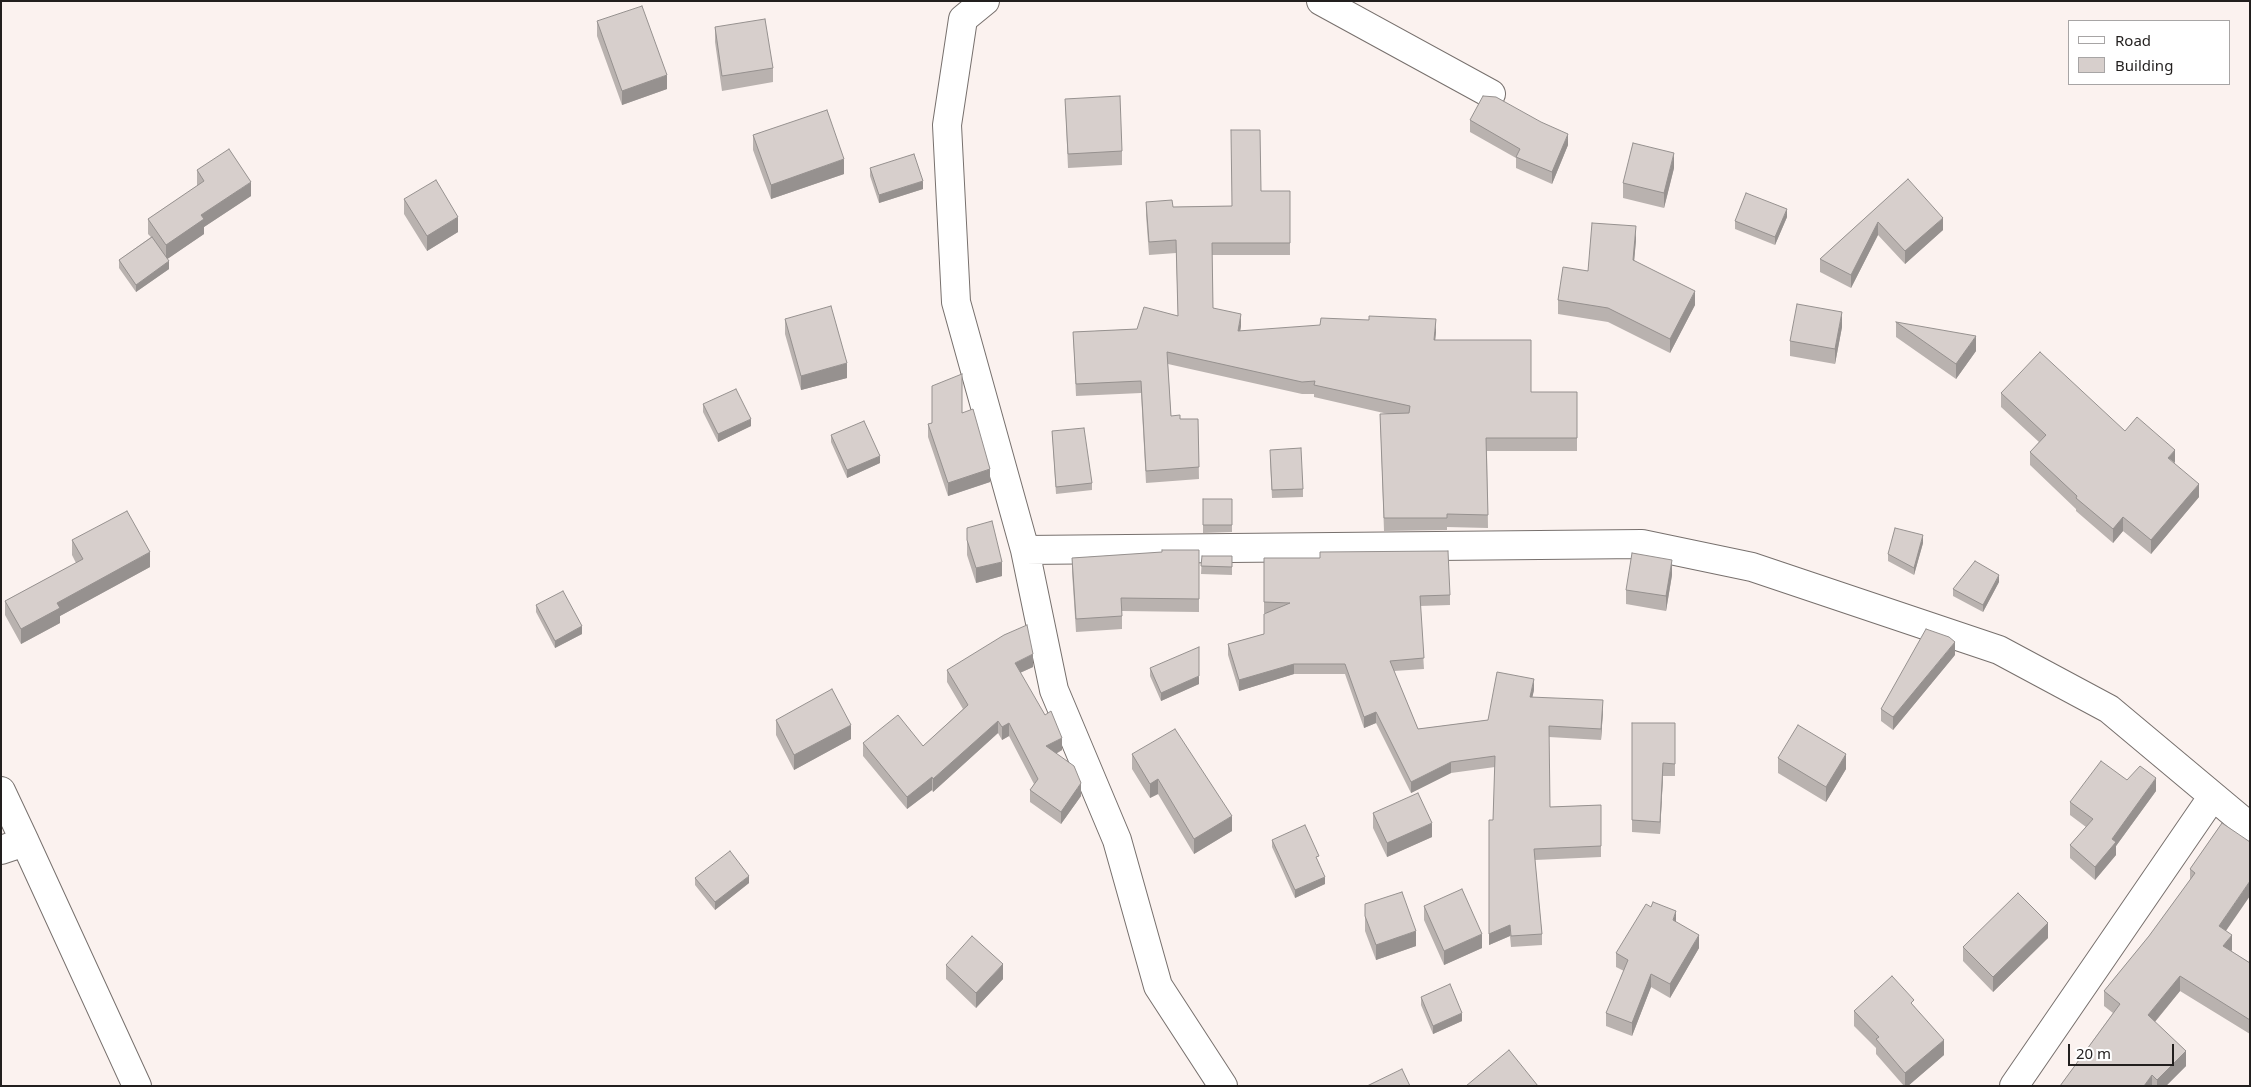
<!DOCTYPE html>
<style>
body{margin:0}
#map{position:relative;width:2251px;height:1087px;overflow:hidden;background:#fbf2ef;font-family:"Noto Sans",sans-serif}
canvas{display:block}
.frame{position:absolute;inset:0;border:2px solid #221f1e;pointer-events:none}
.legend{position:absolute;left:2068px;top:20px;width:162px;height:65px;box-sizing:border-box;background:#fff;border:1px solid #a7a5a5;margin:0;padding:6px 9px;list-style:none;font-size:15px;color:#221f1e}
.legend li{display:flex;align-items:center;gap:10px;height:25px}
.legend b{width:25px;border:1px solid #a7a5a5}
.scale{position:absolute;left:2068px;top:1044px;width:106px;height:22px;box-sizing:border-box;border:2px solid #221f1e;border-top:0;padding-left:6px;font-size:15px;line-height:18px;white-space:nowrap;color:#221f1e;-webkit-text-stroke:4px #fff;paint-order:stroke}
</style>
<div id="map">
<canvas width="2251" height="1087"></canvas>
<div class="frame"></div>
<ul class="legend">
<li><b style="height:6px;background:#fff"></b>Road</li>
<li><b style="height:14px;background:#d7cfcc"></b>Building</li>
</ul>
<div class="scale">20 m</div>
</div>
<script>
const g = document.querySelector('canvas').getContext('2d');
g.lineJoin = 'round';
const poly = rows => new Path2D(rows.map(r => 'M' + r).join(''));
function trace(path, color, width, dash) { g.strokeStyle = color; g.lineWidth = width; g.lineCap = dash ? 'butt' : 'round'; g.setLineDash(dash || []); g.stroke(path); }
function paint(path, color) { g.fillStyle = color; g.fill(path, 'evenodd'); }
const minor = poly([
 [985,1,963,19,947,125,956,302,1025,550,1054,690,1117,840,1158,986,1223,1086],
 [1321,1,1491,94],
 [1025,550,1642,544,1752,567,1999,650,2109,709,2250,827],
 [1,791,25,842],
 [1,850,25,842,137,1086],
 [2014,1086,2213,796]
]);
trace(minor, '#77706d', 30);
trace(minor, '#fff', 28);
paint(poly([
 [597,21,667,89,622,105,597,36],
 [715,27,773,68,773,82,722,91,715,42],
 [1065,99,1122,151,1122,165,1068,168],
 [1470,120,1568,145,1552,184,1516,168,1516,158,1470,132],
 [753,135,844,174,771,199,753,150],
 [870,168,923,189,879,203,870,176],
 [1674,168,1664,208,1623,198,1623,183],
 [197,170,251,196,204,227,204,234,167,259,169,269,136,292,119,268,119,260,151,237,148,234,148,219,197,186],
 [1908,179,1943,230,1905,264,1878,235,1851,288,1820,272,1820,259],
 [1261,191,1290,191,1290,255,1212,255,1213,308,1241,326,1240,331,1436,332,1435,340,1531,392,1577,392,1577,451,1487,451,1488,528,1447,527,1447,530,1384,531,1380,414,1388,414,1314,397,1314,394,1302,394,1168,364,1171,416,1180,419,1198,419,1199,479,1146,483,1141,393,1076,396,1073,332,1137,329,1178,316,1176,253,1149,255,1146,215,1146,202,1173,207,1232,206],
 [404,199,458,232,427,251,404,214],
 [1787,217,1775,245,1735,229,1735,221],
 [1636,240,1634,260,1695,305,1670,353,1608,322,1558,314,1558,300,1588,271],
 [785,319,847,378,801,390,785,334],
 [1896,322,1976,351,1956,379,1896,337],
 [1842,327,1835,364,1790,356,1790,341],
 [2001,393,2125,431,2175,464,2199,497,2151,554,2123,531,2113,543,2076,511,2076,509,2030,465,2030,452,2039,442,2001,407],
 [703,404,751,426,718,442,703,412],
 [962,413,990,482,948,496,928,437,928,424],
 [1052,431,1092,483,1092,490,1056,494],
 [831,435,880,463,847,478,831,442],
 [1270,458,1303,489,1303,497,1272,498],
 [1203,499,1232,499,1232,532,1203,533],
 [967,528,1002,576,976,583,967,555],
 [72,540,150,567,60,616,60,623,21,644,5,615,5,601,76,563,72,555],
 [1923,543,1914,575,1888,561,1888,554],
 [1199,550,1199,612,1122,611,1122,629,1076,632,1072,572,1072,558],
 [1202,556,1232,556,1232,575,1201,574],
 [1264,558,1450,595,1450,605,1420,606,1424,669,1394,671,1418,729,1488,720,1534,690,1532,697,1603,711,1601,740,1549,737,1550,807,1601,805,1601,857,1535,860,1542,934,1542,945,1511,947,1510,936,1489,945,1495,767,1451,773,1411,793,1376,723,1364,728,1345,674,1294,674,1239,691,1228,655,1228,644,1264,634,1266,613,1264,613],
 [1672,575,1666,611,1626,604,1626,590],
 [1999,582,1983,612,1953,596,1953,589],
 [536,605,582,634,555,648,536,612],
 [1955,655,1893,730,1881,721,1881,709],
 [1033,667,1020,673,1062,750,1056,754,1081,796,1061,824,1030,802,1030,790,1034,784,1009,736,1002,740,998,733,933,792,932,790,907,809,863,756,863,743,923,746,963,709,947,682,947,670],
 [1150,668,1199,684,1161,701,1150,676],
 [776,720,851,739,794,770,776,735],
 [1632,723,1675,723,1675,776,1663,776,1660,834,1632,832],
 [1132,754,1232,831,1194,854,1158,794,1150,798,1132,769],
 [1778,758,1846,769,1826,802,1778,773],
 [2127,780,2156,791,2116,846,2116,855,2095,880,2070,858,2070,845,2086,827,2070,815,2070,802],
 [1373,813,1432,837,1387,857,1373,828],
 [2222,823,2226,931,2232,950,2231,951,2250,963,2250,1034,2180,991,2155,1022,2186,1066,2166,1086,2060,1086,2113,1013,2104,1006,2104,991,2149,936,2190,880,2190,869],
 [1272,840,1319,863,1325,884,1295,898,1272,847],
 [695,878,749,883,715,910,695,885],
 [1365,904,1416,946,1376,960,1365,931],
 [1424,906,1482,948,1444,965,1424,920],
 [1676,922,1699,948,1670,998,1651,987,1632,1036,1606,1026,1606,1013,1624,971,1616,967,1616,953],
 [2048,938,1993,992,1963,961,1963,947],
 [946,965,1003,979,976,1008,946,979],
 [1421,997,1462,1021,1433,1034,1421,1005],
 [1914,1006,1944,1055,1908,1086,1904,1086,1876,1054,1876,1048,1854,1026,1854,1011]
]), '#b9b2af');
paint(poly([
 [667,75,667,89,622,105,622,91],
 [1568,134,1568,145,1552,184,1552,172],
 [1674,153,1674,168,1664,208,1664,193],
 [844,159,844,174,771,199,771,185],
 [923,181,923,189,879,203,879,195],
 [251,182,251,196,204,227,204,234,166,260,166,245,201,215],
 [1787,209,1787,217,1775,245,1775,237],
 [458,217,458,232,427,251,427,236],
 [1943,218,1943,230,1905,264,1905,251],
 [1878,222,1878,235,1851,288,1851,275],
 [1636,226,1636,240,1633,274,1633,260],
 [169,261,169,269,136,292,136,285],
 [1695,291,1695,305,1670,353,1670,339],
 [1842,312,1842,327,1835,364,1835,349],
 [1241,314,1241,326,1238,344,1238,331],
 [1436,319,1436,332,1434,352,1434,340],
 [1976,336,1976,351,1956,379,1956,364],
 [847,363,847,378,801,390,801,376],
 [751,419,751,426,718,442,718,434],
 [2175,450,2175,463,2168,458],
 [880,456,880,463,847,478,847,470],
 [990,469,990,482,948,496,948,483],
 [2199,484,2199,497,2151,554,2151,540],
 [2123,517,2123,531,2113,543,2113,529],
 [1923,535,1923,543,1914,575,1914,568],
 [150,552,150,567,60,616,60,623,21,644,21,629,57,603],
 [1672,560,1672,575,1666,611,1666,596],
 [1002,562,1002,576,976,583,976,568],
 [1999,575,1999,582,1983,612,1983,605],
 [582,626,582,634,555,648,555,641],
 [1955,642,1955,655,1893,730,1893,717],
 [1033,654,1033,667,1015,675,1015,663],
 [1294,664,1294,674,1239,691,1239,680],
 [1199,676,1199,684,1161,701,1161,693],
 [1534,679,1534,690,1530,708,1530,697],
 [1603,700,1603,711,1601,740,1601,729],
 [1376,712,1376,723,1364,728,1364,717],
 [998,721,998,733,933,792,933,779],
 [1009,723,1009,736,1002,740,1002,727],
 [851,725,851,739,794,770,794,755],
 [1062,738,1062,750,1046,759,1046,746],
 [1846,754,1846,769,1826,802,1826,787],
 [1451,762,1451,773,1411,793,1411,782],
 [1663,763,1663,776,1660,834,1660,822],
 [932,777,932,790,907,809,907,797],
 [2156,778,2156,791,2116,846,2116,855,2095,880,2095,867,2112,839],
 [1158,779,1158,794,1150,798,1150,784],
 [1081,783,1081,796,1061,824,1061,812],
 [1232,816,1232,831,1194,854,1194,839],
 [1432,823,1432,837,1387,857,1387,843],
 [749,876,749,883,715,910,715,902],
 [1325,877,1325,884,1295,898,1295,890],
 [2250,881,2250,896,2219,941,2219,926],
 [1676,911,1676,925,1673,920],
 [2048,923,2048,938,1993,992,1993,977],
 [1510,925,1510,936,1489,945,1489,934],
 [1416,931,1416,946,1376,960,1376,945],
 [1482,934,1482,948,1444,965,1444,951],
 [1699,935,1699,948,1670,998,1670,984],
 [2232,935,2232,950,2223,961,2223,946],
 [1003,964,1003,979,976,1008,976,993],
 [1651,974,1651,987,1632,1036,1632,1023],
 [2180,976,2180,991,2148,1030,2148,1015],
 [1462,1013,1462,1021,1433,1034,1433,1026],
 [1944,1040,1944,1055,1908,1086,1905,1086,1905,1073],
 [2186,1051,2186,1066,2166,1086,2157,1086,2157,1080],
 [2152,1075,2152,1086,2144,1086]
]), '#96918f');
const building = poly([
 [642,6,667,75,622,91,597,21,642,6],
 [765,19,773,68,722,76,715,27,765,19],
 [1120,96,1122,151,1068,154,1065,99,1120,96],
 [1483,96,1496,97,1541,122,1568,134,1552,172,1516,157,1520,149,1470,120,1483,96],
 [827,110,844,159,771,185,753,135,827,110],
 [1231,130,1260,130,1261,191,1290,191,1290,243,1212,243,1213,308,1241,314,1238,331,1320,325,1321,318,1369,320,1369,316,1436,319,1434,340,1531,340,1531,392,1577,392,1577,438,1486,438,1488,515,1447,514,1447,518,1384,518,1380,414,1409,413,1410,406,1314,385,1315,381,1302,382,1167,352,1171,416,1180,415,1180,419,1198,419,1199,467,1146,471,1141,381,1076,384,1073,332,1137,329,1144,307,1178,316,1176,240,1149,242,1146,202,1172,200,1173,207,1232,206,1231,130],
 [1633,143,1674,153,1664,193,1623,183,1633,143],
 [229,149,251,182,201,215,204,219,166,245,148,219,204,181,197,170,229,149],
 [914,154,923,181,879,195,870,168,914,154],
 [1908,179,1943,218,1905,251,1878,222,1851,275,1820,259,1908,179],
 [436,180,458,217,427,236,404,199,436,180],
 [1746,193,1787,209,1775,237,1735,221,1746,193],
 [1592,223,1636,226,1633,260,1695,291,1670,339,1608,308,1558,300,1563,267,1588,271,1592,223],
 [152,237,169,261,136,285,119,260,152,237],
 [1797,304,1842,312,1835,349,1790,341,1797,304],
 [831,306,847,363,801,376,785,319,831,306],
 [1896,322,1976,336,1956,364,1896,322],
 [2040,352,2125,431,2137,417,2175,450,2168,458,2199,484,2151,540,2123,517,2113,529,2076,498,2077,496,2030,452,2046,435,2001,393,2040,352],
 [962,374,962,413,973,409,990,469,948,483,928,424,932,423,932,386,962,374],
 [736,389,751,419,718,434,703,404,736,389],
 [864,421,880,456,847,470,831,435,864,421],
 [1084,428,1092,483,1056,487,1052,431,1084,428],
 [1301,448,1303,489,1272,490,1270,450,1301,448],
 [1203,499,1232,499,1232,525,1203,525,1203,499],
 [127,511,150,552,57,603,60,608,21,629,5,601,83,559,72,540,127,511],
 [992,521,1002,562,976,568,967,540,967,528,992,521],
 [1895,528,1923,535,1914,568,1888,554,1895,528],
 [1162,550,1199,550,1199,599,1121,598,1122,616,1076,619,1072,558,1162,552,1162,550],
 [1448,551,1450,595,1420,596,1424,658,1390,661,1418,729,1488,720,1497,672,1534,679,1530,697,1603,700,1601,729,1549,726,1550,807,1601,805,1601,846,1534,849,1542,934,1511,936,1510,925,1489,934,1489,820,1493,820,1495,756,1451,762,1411,782,1376,712,1364,717,1345,664,1294,664,1239,680,1228,644,1264,634,1264,614,1290,603,1264,602,1264,558,1320,558,1320,552,1448,551],
 [1632,553,1672,560,1666,596,1626,590,1632,553],
 [1202,556,1232,556,1232,567,1201,566,1202,556],
 [1975,561,1999,575,1983,605,1953,589,1975,561],
 [563,591,582,626,555,641,536,605,563,591],
 [1027,625,1033,654,1015,663,1045,715,1051,711,1062,738,1046,746,1074,766,1081,783,1061,812,1030,790,1038,779,1009,723,1002,727,998,721,933,779,932,777,907,797,863,743,898,715,923,746,968,705,947,670,1004,635,1027,625],
 [1926,629,1949,637,1955,642,1893,717,1881,709,1926,629],
 [1199,647,1199,676,1161,693,1150,668,1199,647],
 [832,689,851,725,794,755,776,720,832,689],
 [1632,723,1675,723,1675,764,1663,763,1660,822,1632,820,1632,723],
 [1798,725,1846,754,1826,787,1778,758,1798,725],
 [1175,729,1232,816,1194,839,1158,779,1150,784,1132,754,1175,729],
 [2101,761,2127,780,2140,766,2156,778,2112,839,2116,842,2095,867,2070,845,2093,819,2070,802,2101,761],
 [1418,793,1432,823,1387,843,1373,813,1418,793],
 [2222,823,2250,842,2250,881,2219,926,2232,935,2223,946,2250,963,2250,1020,2180,976,2148,1015,2186,1051,2157,1080,2152,1075,2144,1086,2060,1086,2120,1004,2104,991,2149,936,2195,873,2190,869,2222,823],
 [1305,825,1319,856,1316,857,1325,877,1295,890,1272,840,1305,825],
 [730,851,749,876,715,902,695,878,730,851],
 [1462,889,1482,934,1444,951,1424,906,1462,889],
 [1402,892,1416,931,1376,945,1365,916,1365,904,1402,892],
 [2018,893,2048,923,1993,977,1963,947,2018,893],
 [1653,902,1676,911,1673,920,1699,935,1670,984,1651,974,1632,1023,1606,1013,1628,960,1616,953,1646,904,1651,907,1653,902],
 [972,936,1003,964,976,993,946,965,972,936],
 [1892,976,1914,1000,1911,1003,1944,1040,1905,1073,1876,1039,1879,1037,1854,1011,1892,976],
 [1450,984,1462,1013,1433,1026,1421,997,1450,984],
 [1509,1050,1538,1086,1466,1086,1509,1050],
 [1402,1069,1410,1086,1367,1086,1402,1069]
]);
paint(building, '#d7cfcc');
trace(building, '#96918f', 1);
</script>
